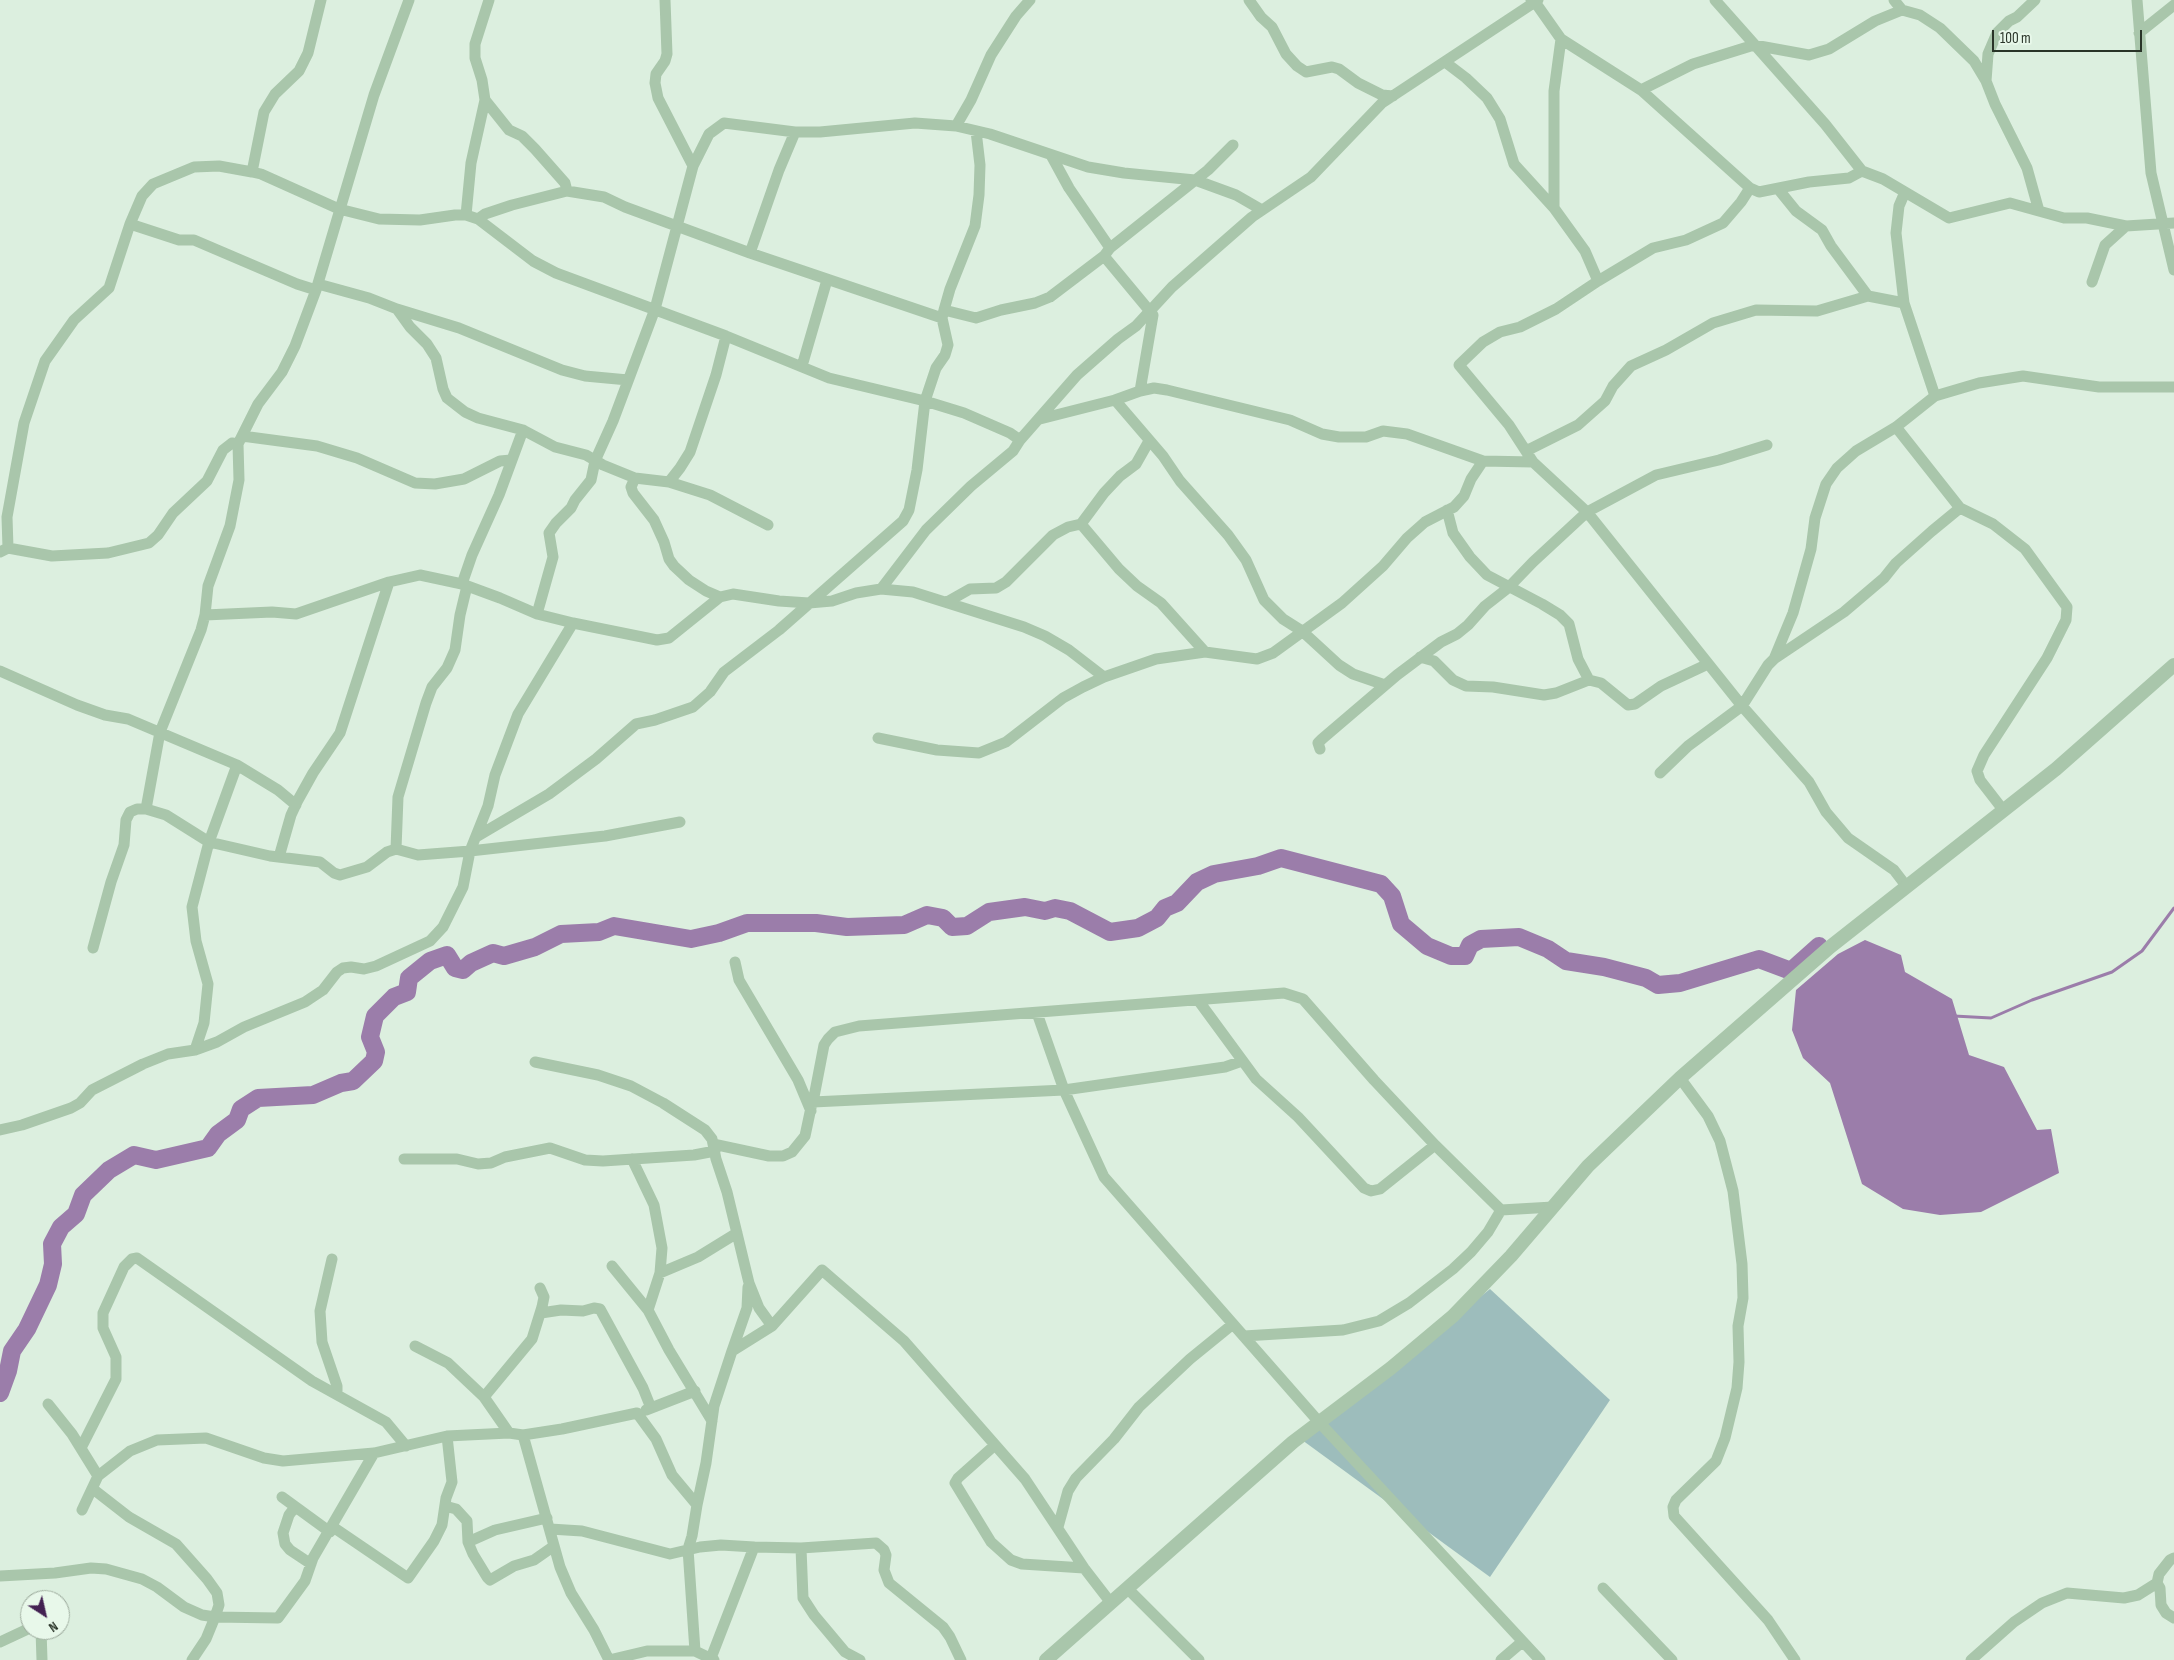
<!DOCTYPE html>
<style>
body{margin:0}
#map{position:relative;width:2174px;height:1660px;overflow:hidden;background:#dcefdf;font-family:"Sofia Sans Condensed",sans-serif}
canvas{display:block}
.north{position:absolute;left:20px;top:1590px;width:50px;height:50px;box-sizing:border-box;background:#e8f8ea;border:1px solid #9caa9c;border-radius:50%;rotate:145deg;font-size:14px;font-weight:700;line-height:20px;text-align:center;color:#293428}
.north::after{content:'';display:block;margin:auto;width:18px;height:22px;background:#432152;clip-path:polygon(50% 0,100% 100%,50% 72%,0 100%)}
.scale{position:absolute;left:1992px;top:30px;width:150px;height:22px;box-sizing:border-box;border:2px solid #293428;border-top:0;padding-left:6px;font-size:15px;line-height:18px;white-space:nowrap;color:#293428;-webkit-text-stroke:4px #e8f8ea;paint-order:stroke}
</style>
<div id="map">
<canvas width="2174" height="1660"></canvas>
<div class="north">N</div>
<div class="scale">100 m</div>
</div>
<script>
const g = document.querySelector('canvas').getContext('2d');
g.lineJoin = 'round';
function paint(path, color) { g.fillStyle = color; g.fill(path, 'evenodd'); }
const poly = rows => new Path2D(rows.map(r => 'M' + r).join(''));
function trace(path, color, width, dash) { g.strokeStyle = color; g.lineWidth = width; g.lineCap = dash ? 'butt' : 'round'; g.setLineDash(dash || []); g.stroke(path); }
paint(poly([
 [1490,1289,1610,1400,1490,1577,1302,1440]
]), '#9dbdbc');
paint(poly([
 [1865,940,1901,955,1905,972,1952,999,1969,1055,2004,1067,2037,1130,2051,1129,2059,1173,1981,1212,1940,1215,1903,1209,1862,1184,1830,1083,1803,1058,1792,1030,1796,990,1838,954]
]), '#9b7daa');
trace(poly([
 [1954,1016,1991,1018,2032,1000,2112,972,2142,951,2174,908]
]), '#9b7daa', 3);
trace(poly([
 [0,1393,8,1371,12,1351,27,1329,48,1285,53,1264,52,1244,61,1227,76,1214,83,1195,109,1170,134,1155,156,1160,208,1148,218,1134,237,1120,241,1109,258,1098,313,1095,341,1083,353,1081,374,1061,376,1052,370,1037,375,1016,394,997,407,992,409,978,430,961,447,955,455,968,463,970,471,963,493,953,504,956,535,947,561,934,599,932,614,926,691,939,719,933,747,923,816,923,847,927,904,925,927,915,943,918,952,927,967,926,989,912,1025,907,1045,911,1055,908,1070,911,1110,932,1138,928,1157,918,1165,908,1177,903,1197,882,1214,874,1258,866,1281,858,1381,884,1392,896,1401,924,1427,946,1451,956,1465,956,1470,945,1481,939,1519,937,1548,949,1566,961,1604,967,1646,978,1658,985,1680,983,1759,959,1791,971,1819,946]
]), '#9b7daa', 18);
trace(poly([
 [1249,0,1261,17,1272,27,1286,54,1297,66,1306,72,1332,67,1339,69,1358,83,1382,95,1393,96],
 [1531,0,1535,2,1561,39,1641,90,1693,64,1754,45,1809,55,1829,49,1875,21,1902,10],
 [1715,0,1825,124,1862,171],
 [1894,0,1902,10,1920,15,1940,28,1974,61,1986,81,1995,104,2027,168,2039,211],
 [2137,0,2151,173,2174,270],
 [2139,33,2174,5],
 [1445,62,1466,78,1487,98,1500,119,1514,164,1554,208],
 [1986,81,1988,54,1997,33,2009,21,2017,17,2035,0],
 [1641,90,1750,188,1759,192,1809,182,1849,178,1862,171,1883,179,1949,218,2010,203,2064,218,2087,218,2126,226,2174,223],
 [485,100,509,130,522,136,535,149,565,183,567,191],
 [956,126,971,100,991,55,1016,16,1030,0],
 [1051,155,1069,188,1110,248],
 [693,166,709,134,724,123,795,132,820,132,915,123,956,126,990,134,1088,167,1124,173,1195,180,1236,195,1262,210],
 [252,172,261,174,339,209,379,219,420,220,455,215,466,215,478,219,533,261,556,273,726,336,829,378,925,401,964,413,1010,433,1020,440,1077,375,1118,339,1136,326,1172,287,1252,217,1311,177,1382,103,1538,0],
 [1779,190,1796,211,1822,230,1831,246,1868,296],
 [1905,192,1899,206,1896,233,1904,303,1935,396],
 [466,215,471,163,485,100,482,80,475,58,475,44,489,0],
 [478,219,485,214,512,205,567,191,604,197,625,207,750,253,942,318],
 [130,224,179,240,194,240,297,284,316,290],
 [750,253,779,170,795,132],
 [1104,256,1153,315,1140,391,1154,388,1167,390,1290,420,1322,434,1339,437,1366,437,1383,431,1407,434,1483,461,1533,462,1587,512,1656,475,1719,460,1767,445],
 [1598,281,1653,248,1686,240,1723,223,1741,202,1750,188],
 [2092,282,2105,245,2126,226],
 [318,284,369,298,397,309,410,327,427,344,436,358,443,389,447,398,465,412,478,418,523,430,555,447,586,455,603,465,635,478,631,487,633,493,654,520,664,542,669,559,674,566,689,580,706,591,720,597,733,594,779,601,809,603,832,601,856,593,881,589,913,592,1024,627,1045,636,1069,650,1104,677],
 [397,309,459,328,562,370,585,376,628,380],
 [944,310,976,318,1001,310,1035,303,1050,297,1104,256,1110,248,1208,170,1233,145],
 [802,366,827,280],
 [1115,400,1140,391],
 [1040,419,1115,400,1163,456,1180,481,1228,535,1246,560,1264,600,1283,619,1302,631,1339,665,1353,674,1385,685],
 [1896,427,1960,508,1993,524,2025,549,2067,607,2066,620,2047,658,1984,755,1977,771,1980,780,2004,811],
 [242,436,317,446,357,458,415,483,435,484,464,479,500,461,511,460],
 [1149,441,1136,464,1120,476,1104,493,1081,524,1119,569,1137,586,1161,603,1205,652],
 [1525,449,1530,449,1578,425,1605,401,1613,386,1631,366,1666,350,1713,323,1756,310,1817,311,1868,296,1904,303],
 [1533,462,1509,425,1459,365,1483,342,1500,332,1520,327,1556,309,1598,281,1585,251,1554,208,1554,91,1561,39],
 [635,478,669,482,680,468,690,452,716,375,726,336],
 [669,482,710,495,768,525],
 [1447,510,1453,533,1470,557,1487,575,1542,604,1560,615,1569,624,1578,659,1589,680],
 [8,548,7,517,24,423,45,361,74,320,109,288,130,224,142,196,153,184,194,167,219,166,252,172,264,112,275,94,299,71,308,53,321,0],
 [0,552,8,548,52,556,108,553,149,543,158,535,173,513,207,481,223,450,232,443,238,444,258,404,282,372,295,346,316,290,374,95,409,0],
 [462,584,472,555,499,495,523,430],
 [881,589,926,530,971,486,1013,451,1020,440],
 [947,602,970,589,996,588,1006,582,1053,535,1068,527,1081,524],
 [537,614,553,557,549,533,556,523,571,508,575,500,591,480,595,461,613,421,655,309,693,166,658,98,655,83,656,74,665,61,667,54,665,0],
 [205,615,272,612,296,614,389,582,420,575,462,584,500,598,537,614,573,623],
 [1420,657,1434,661,1453,680,1466,686,1493,687,1544,695,1556,693,1589,680,1601,683,1628,705,1635,704,1661,686,1708,664],
 [1774,659,1844,612,1884,578,1896,563,1932,531,1960,508],
 [0,671,77,705,105,715,128,719,237,765,278,790,296,805],
 [878,738,937,750,979,753,1006,742,1063,698,1083,687,1104,677,1156,659,1205,652,1257,659,1273,653,1342,603,1383,566,1407,538,1425,522,1454,507,1464,496,1471,479,1483,461],
 [1320,749,1318,743,1322,739,1397,675,1441,642,1457,634,1468,625,1485,606,1508,588,1533,562,1587,512,1742,706,1809,782,1826,812,1848,838,1894,870,1907,887],
 [1660,773,1688,746,1742,706,1768,665,1774,659,1793,613,1811,549,1815,518,1826,484,1837,468,1856,451,1896,427,1935,396,1979,383,2023,376,2099,387,2174,387],
 [146,809,160,732,201,630,205,615,208,586,230,526,239,480,238,444],
 [476,837,549,794,596,759,636,724,655,720,693,707,710,692,724,672,779,630,903,521,909,510,917,470,925,401,936,368,945,355,948,345,942,318,944,310,950,289,975,226,979,195,980,165,976,131],
 [396,849,398,797,426,703,432,687,447,668,455,650,460,615,467,586],
 [279,857,291,815,298,800,313,773,340,733,389,582],
 [93,948,111,882,124,845,126,820,130,812,137,809,146,809,166,815,209,842,270,856,320,862,334,873,340,875,367,867,387,852,396,849,418,855,470,851,605,836,680,822],
 [735,962,739,980,798,1080,811,1111],
 [1198,1000,1256,1079,1298,1117,1364,1188,1371,1191,1380,1189,1435,1145],
 [1037,1013,1064,1090,1104,1177,1319,1422,1540,1660],
 [195,1050,204,1023,208,984,196,941,192,907,209,842,237,765],
 [1242,1061,1225,1067,1064,1090,813,1102,824,1045,828,1039,835,1032,859,1026,1284,993,1303,999,1374,1080,1435,1145,1501,1210,1553,1207],
 [535,1062,598,1075,631,1086,663,1103,705,1130,712,1139,716,1159,727,1192,749,1283,759,1308,772,1326],
 [1680,1078,1708,1116,1720,1141,1733,1191,1742,1264,1743,1298,1738,1326,1739,1362,1737,1388,1725,1438,1716,1461,1676,1500,1673,1507,1674,1516,1768,1620,1795,1660],
 [0,1130,22,1125,71,1108,80,1103,92,1090,143,1064,168,1054,195,1050,217,1042,244,1027,305,1002,323,990,337,972,343,968,351,967,364,969,376,966,430,941,443,927,463,887,470,851,488,806,495,775,518,714,573,623,657,640,669,638,720,597],
 [713,1144,769,1156,783,1156,792,1152,805,1136,812,1103],
 [404,1159,457,1159,478,1164,491,1163,505,1157,550,1148,585,1160,603,1161,694,1155,715,1151],
 [632,1159,654,1205,662,1248,660,1273,648,1310],
 [332,1259,320,1311,322,1342,337,1386,337,1394],
 [612,1266,648,1310,669,1350,712,1421],
 [660,1273,698,1257,737,1233],
 [541,1313,561,1310,583,1311,594,1308,600,1309,643,1388,651,1408],
 [1244,1336,1343,1330,1379,1321,1409,1303,1453,1269,1471,1252,1488,1232,1501,1210],
 [415,1346,448,1363,484,1397,509,1433],
 [732,1351,747,1308,748,1287],
 [484,1397,532,1339,542,1307,544,1297,540,1288],
 [48,1404,72,1434,98,1476],
 [646,1410,695,1391],
 [523,1435,560,1567,571,1593,594,1630,609,1660],
 [995,1445,958,1478,955,1483,991,1542,1011,1560,1022,1564,1084,1568],
 [81,1448,116,1379,116,1357,103,1328,103,1313,124,1267,132,1259,137,1258,312,1381,386,1422,406,1446],
 [93,1489,129,1517,176,1544,207,1579,217,1593,219,1605,215,1617,206,1639,192,1660],
 [282,1497,330,1532],
 [445,1506,456,1509,467,1521,468,1542,473,1554,487,1577,490,1580,514,1566,534,1560,554,1546],
 [295,1507,289,1515,283,1533,285,1544,290,1550,311,1564],
 [82,1510,98,1476,130,1451,157,1440,206,1438,264,1458,283,1461,374,1453,447,1436,509,1433,523,1435,562,1429,637,1413,656,1439,672,1475,697,1505],
 [333,1527,408,1578,434,1541,442,1525,446,1498,452,1482,447,1436],
 [1058,1527,1068,1491,1076,1478,1114,1439,1139,1407,1190,1359,1233,1324],
 [550,1529,582,1531,670,1554,700,1547,721,1545,754,1547,711,1658],
 [468,1542,495,1530,547,1518],
 [754,1547,801,1548,876,1543,884,1550,886,1555,884,1570,889,1583,943,1627,950,1637,961,1660],
 [801,1548,803,1598,814,1615,845,1652,860,1660],
 [0,1576,55,1573,91,1568,106,1569,142,1579,157,1587,184,1607,202,1615,215,1617,278,1618,305,1581,313,1558,374,1453],
 [2157,1583,2160,1588,2161,1605,2166,1613,2174,1618],
 [1603,1588,1672,1660],
 [1128,1589,1199,1660],
 [41,1630,42,1660],
 [0,1642,30,1628],
 [695,1651,688,1549,692,1536,697,1505,706,1463,714,1406,732,1351,772,1326,822,1270,904,1341,1025,1479,1084,1568,1111,1603],
 [609,1660,647,1651,695,1651,714,1660],
 [1501,1660,1522,1642],
 [1971,1660,2014,1622,2042,1603,2067,1593,2124,1598,2138,1595,2157,1583,2159,1574,2170,1560,2174,1558]
]), '#a9c6ab', 11);
trace(poly([
 [1046,1660,1293,1442,1391,1368,1453,1316,1511,1256,1588,1166,1680,1078,1830,947,2056,769,2174,665]
]), '#a9c6ab', 14);
</script>
